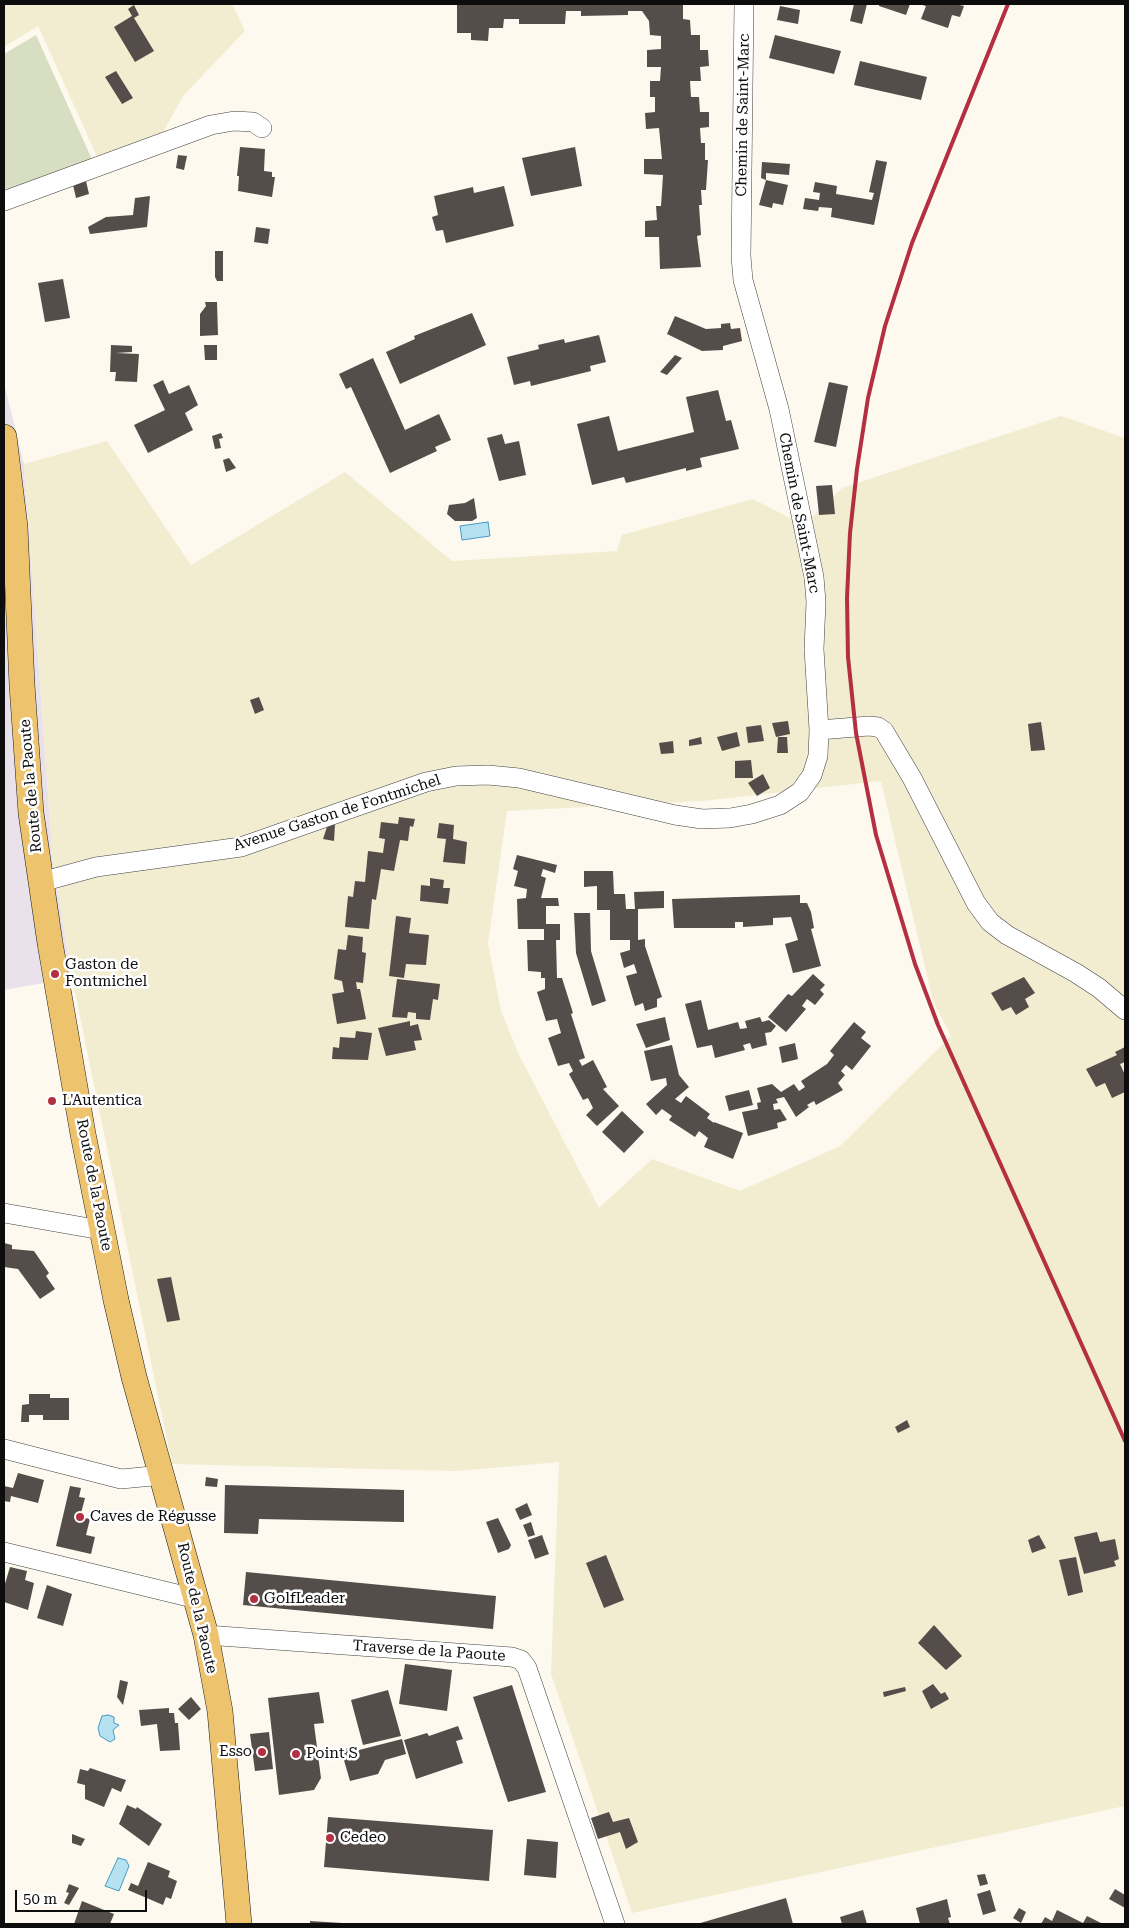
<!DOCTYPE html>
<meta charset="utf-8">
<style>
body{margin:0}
#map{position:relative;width:1129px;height:1928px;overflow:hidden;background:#fef9ee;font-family:"Roboto Serif",serif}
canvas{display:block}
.frame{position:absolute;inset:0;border:5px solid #0d0d0d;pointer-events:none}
.scale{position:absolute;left:15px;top:1890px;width:132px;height:22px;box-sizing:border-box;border:2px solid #0d0d0d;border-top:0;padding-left:6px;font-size:15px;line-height:18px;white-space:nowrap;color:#0d0d0d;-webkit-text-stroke:4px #fff;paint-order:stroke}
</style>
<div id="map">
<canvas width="1129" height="1928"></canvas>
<div class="frame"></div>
<div class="scale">50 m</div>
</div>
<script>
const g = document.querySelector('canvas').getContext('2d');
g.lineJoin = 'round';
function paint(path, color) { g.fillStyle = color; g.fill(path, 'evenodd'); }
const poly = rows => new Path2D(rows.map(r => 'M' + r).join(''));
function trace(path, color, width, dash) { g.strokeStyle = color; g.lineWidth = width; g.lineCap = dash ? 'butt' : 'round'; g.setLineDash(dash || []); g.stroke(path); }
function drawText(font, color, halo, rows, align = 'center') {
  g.font = font + ' "Roboto Serif",serif'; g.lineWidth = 5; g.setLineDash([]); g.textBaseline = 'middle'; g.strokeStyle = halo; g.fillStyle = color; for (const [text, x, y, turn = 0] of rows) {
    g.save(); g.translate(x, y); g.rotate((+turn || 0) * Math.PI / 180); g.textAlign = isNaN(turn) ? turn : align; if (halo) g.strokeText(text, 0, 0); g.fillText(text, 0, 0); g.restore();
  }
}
paint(poly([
 [4,383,24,464,53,862,72,978,4,990]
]), '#e9e2eb');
paint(poly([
 [4,4,232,4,245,31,183,96,160,138,100,163,38,26,4,47],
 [1061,416,1125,438,1125,1806,632,1913,551,1674,559,1462,457,1471,172,1464,72,978,53,862,24,464,107,441,191,565,345,472,452,561,617,551,622,535,753,499,804,525,842,488],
 [881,781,933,1001,951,1036,840,1146,740,1191,652,1159,599,1208,519,1055,501,1011,488,943,507,811,702,801]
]), '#f2ecd0');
paint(poly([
 [36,35,95,166,4,196,4,54]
]), '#d7dec1');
const water = poly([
 [488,522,490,536,462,540,460,526,488,522],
 [108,1715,114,1717,114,1723,119,1725,113,1730,115,1739,110,1742,100,1736,98,1728,102,1716,108,1715],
 [118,1858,126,1860,129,1866,119,1891,105,1886,118,1858]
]);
paint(water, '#b6e1f1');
trace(water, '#439bc3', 1);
paint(poly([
 [457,4,683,4,683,19,690,20,691,35,700,35,700,50,708,50,709,66,700,67,701,81,690,81,691,97,699,97,700,112,709,112,709,127,700,128,701,143,705,143,705,160,708,160,706,190,701,190,702,205,699,205,701,235,697,236,701,267,660,269,659,237,645,237,645,221,657,220,656,206,661,206,663,175,644,174,644,159,662,159,659,128,646,129,645,113,655,112,655,97,650,97,650,81,660,81,661,67,647,67,647,50,661,49,661,36,650,35,649,21,642,11,628,11,628,15,581,16,581,11,566,11,565,24,519,24,519,19,504,19,503,28,489,28,488,41,471,40,471,33,457,33],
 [854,4,867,4,862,24,850,21],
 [879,4,910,4,906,15,879,6],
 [919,4,955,4,964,6,960,17,952,15,948,28,921,19,926,6],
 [134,5,139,15,134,18,154,51,135,62,114,27,132,16,128,9],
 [780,6,800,10,798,24,777,20],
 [775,35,841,51,834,74,769,58],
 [860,61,927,77,921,100,854,85],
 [116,71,133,98,122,104,105,77],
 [240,147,265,149,264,171,272,172,272,177,275,177,272,197,238,191,239,176,237,176],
 [575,147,582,186,531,196,522,158],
 [178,155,187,156,184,170,176,168],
 [876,160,887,162,874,225,831,217,832,208,819,207,818,211,803,209,805,198,819,200,820,193,813,192,815,182,837,186,836,194,872,200,874,193,869,192],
 [762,162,790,164,789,175,766,173,766,180,761,178],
 [766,180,788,185,783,205,773,203,772,208,759,205],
 [86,181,89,194,76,198,73,185],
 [504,186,514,226,446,243,443,230,436,231,432,217,438,215,434,196,473,187,474,193],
 [150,196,147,227,90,234,88,227,106,217,133,215,135,198],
 [256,227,270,229,268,244,254,242],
 [215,251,223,251,223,281,217,281,215,277],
 [63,279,70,318,45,322,38,283],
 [205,302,217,302,218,335,200,336,200,314,206,306],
 [472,313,486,345,400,384,386,352,415,339,414,336],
 [675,316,706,329,721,328,721,324,730,323,731,329,740,328,742,341,723,346,723,350,702,351,667,334],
 [599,335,606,362,590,366,591,371,531,386,530,381,514,385,507,357,539,349,538,345,564,339,565,343],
 [111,345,132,346,132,352,116,353,139,354,137,382,115,381,116,372,110,372],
 [204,345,217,345,217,360,205,360],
 [675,355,682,358,667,375,660,372],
 [373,358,405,430,439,414,451,440,435,447,437,451,390,473,351,387,346,389,339,374],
 [163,380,169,394,189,385,198,405,185,413,193,430,148,453,134,425,165,410,153,385],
 [829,382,848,386,836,447,814,442],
 [718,390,726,421,731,420,739,449,700,458,702,467,686,471,686,468,626,483,624,477,592,485,577,424,609,416,618,451,694,432,686,397],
 [221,433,223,438,219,439,221,448,215,449,212,436],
 [502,434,505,444,519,441,526,475,499,481,487,438],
 [229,458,236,468,226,472,223,460],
 [832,485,835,514,819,515,816,486],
 [474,498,477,518,472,521,455,521,447,514,449,505,465,503],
 [259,697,264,710,255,714,250,700],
 [788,721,790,734,776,737,772,723],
 [1041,722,1045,750,1031,751,1028,724],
 [761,725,764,741,748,743,746,727],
 [737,732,740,746,722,751,717,737],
 [701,737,702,744,689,746,689,740],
 [778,737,787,737,788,753,777,753],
 [673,741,674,753,661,754,659,743],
 [751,760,753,778,735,778,735,761],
 [763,774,770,788,757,796,748,783],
 [399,817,415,819,413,827,410,826,408,841,400,840,394,871,381,869,376,900,372,899,369,929,345,927,348,896,353,897,355,881,365,882,368,851,383,853,385,839,379,838,381,822,398,824],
 [439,823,454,825,453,839,467,842,465,864,443,862,446,839,437,838],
 [335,824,334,841,323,839,327,827],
 [517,855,557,865,555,873,543,869,541,876,546,878,541,898,558,898,559,906,546,906,546,924,560,924,560,940,556,940,557,978,562,978,573,1013,571,1014,585,1058,579,1060,582,1066,593,1060,607,1087,603,1089,619,1106,597,1126,586,1115,593,1108,588,1098,583,1100,569,1074,573,1071,569,1063,558,1066,548,1038,561,1033,557,1019,546,1021,537,992,545,989,545,978,541,978,541,972,528,971,527,940,544,940,544,929,518,929,517,899,526,898,527,889,514,886,518,871,513,869],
 [584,871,613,871,614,894,625,894,626,909,635,909,634,892,664,891,664,908,638,909,638,940,645,939,645,946,662,997,657,999,657,1007,645,1011,643,1003,635,1006,626,976,637,973,634,964,624,968,620,953,630,950,630,940,610,940,610,910,597,910,597,886,584,887],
 [430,878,444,880,443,888,450,888,448,904,420,901,421,885,430,886],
 [800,895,800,903,807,903,811,912,814,928,811,929,821,966,798,972,793,973,785,944,798,940,791,917,773,918,773,925,743,927,743,922,735,922,735,928,674,928,672,899],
 [574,913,590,913,591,951,606,1001,592,1006,576,953],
 [396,916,411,918,409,933,429,935,426,965,406,964,404,978,389,976],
 [348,935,363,937,362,952,366,953,363,983,356,982,357,989,360,989,366,1019,337,1024,332,994,344,992,342,981,334,979,338,949,346,950],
 [813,974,825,985,820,990,824,994,815,1005,807,999,802,1006,806,1009,786,1032,768,1017,788,994,792,996],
 [1024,977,1035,993,1025,999,1029,1007,1016,1015,1011,1007,1002,1011,991,993],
 [397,979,440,984,438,1000,433,999,430,1020,416,1019,416,1013,408,1012,407,1018,392,1017],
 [701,1000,708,1030,738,1022,740,1029,747,1028,745,1021,760,1017,762,1022,769,1020,776,1026,771,1032,765,1033,767,1045,752,1049,750,1043,743,1045,745,1050,715,1058,712,1045,697,1048,685,1004],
 [665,1017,670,1040,646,1048,636,1024],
 [410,1021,410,1026,418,1024,422,1040,414,1041,416,1050,386,1056,378,1028],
 [854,1022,866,1032,861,1038,871,1046,852,1070,846,1065,841,1071,845,1075,838,1083,843,1090,816,1105,814,1101,807,1105,809,1107,796,1117,784,1097,776,1099,778,1103,773,1104,774,1110,780,1109,787,1120,777,1123,778,1128,748,1136,742,1112,758,1109,757,1103,761,1102,757,1088,772,1084,781,1092,794,1084,799,1091,805,1087,801,1081,827,1064,834,1055,830,1051],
 [356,1031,372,1033,368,1060,332,1059,333,1047,339,1048,340,1037,355,1038],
 [795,1043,798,1059,782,1063,779,1047],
 [672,1045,679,1075,689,1087,675,1099,681,1103,686,1096,710,1114,707,1118,714,1123,714,1122,743,1133,733,1159,704,1147,708,1138,699,1131,695,1137,669,1120,672,1116,662,1109,656,1115,646,1104,667,1085,666,1078,651,1081,644,1051],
 [1125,1047,1125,1062,1120,1064,1125,1075,1125,1092,1112,1098,1105,1083,1096,1087,1086,1069,1117,1055,1115,1052],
 [749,1090,753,1105,729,1111,725,1096],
 [622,1111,644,1132,624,1153,602,1132],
 [4,1243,12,1245,12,1249,34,1251,49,1273,46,1276,55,1289,40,1299,18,1269,4,1267],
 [171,1277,180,1320,167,1322,157,1279],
 [29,1394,50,1394,50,1398,69,1398,69,1420,43,1420,43,1415,29,1415,29,1422,21,1422,22,1405,29,1404],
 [907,1420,910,1427,898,1433,895,1427],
 [18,1473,44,1480,38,1503,11,1496,10,1502,4,1501,4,1486,13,1488],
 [206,1477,218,1479,217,1487,205,1486],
 [225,1485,404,1490,404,1522,259,1519,258,1534,224,1533],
 [70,1486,81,1488,79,1497,85,1498,80,1517,90,1519,86,1535,95,1537,91,1554,56,1546],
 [527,1503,532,1515,520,1520,515,1509],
 [498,1518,511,1545,509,1549,498,1553,486,1522],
 [531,1522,535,1535,528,1537,523,1525],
 [1097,1532,1100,1542,1115,1539,1119,1559,1114,1561,1116,1566,1084,1574,1074,1537],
 [542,1535,549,1554,535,1559,528,1540],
 [1039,1535,1046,1548,1032,1553,1028,1540],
 [606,1555,624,1600,604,1608,586,1563],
 [1076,1557,1083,1592,1068,1596,1059,1560],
 [10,1567,27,1571,25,1580,34,1583,28,1610,4,1602,4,1587],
 [246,1572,496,1596,493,1629,243,1605],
 [47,1585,72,1594,63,1626,37,1618],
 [934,1625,962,1656,946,1670,918,1643],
 [405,1664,452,1670,447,1711,399,1704],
 [120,1680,128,1682,123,1705,117,1697],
 [933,1684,941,1694,945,1692,949,1699,931,1709,922,1691],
 [512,1685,546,1792,508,1802,473,1697],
 [905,1687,906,1691,884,1697,883,1692],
 [388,1690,401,1736,363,1745,351,1700],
 [319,1692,324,1723,314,1724,321,1778,314,1790,279,1795,268,1698],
 [191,1697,201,1709,189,1720,178,1709],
 [169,1708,169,1713,174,1713,175,1723,178,1723,180,1750,160,1751,157,1724,141,1726,139,1710],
 [458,1726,463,1739,456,1741,463,1763,416,1779,404,1740,427,1733,429,1736],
 [269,1732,273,1769,255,1771,250,1734],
 [402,1739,406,1754,385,1760,378,1774,350,1781,341,1750,356,1746,359,1750],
 [90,1768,126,1780,121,1792,112,1788,104,1807,85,1799,85,1785,77,1783,80,1769,88,1771],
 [127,1805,136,1809,137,1807,162,1824,149,1846,119,1824],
 [609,1812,613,1822,629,1818,638,1842,626,1849,620,1832,598,1839,591,1818],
 [328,1817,493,1830,489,1881,324,1867],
 [72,1834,85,1839,81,1846,72,1843],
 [527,1839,558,1842,556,1878,524,1875],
 [148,1862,170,1871,168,1877,177,1881,171,1899,166,1897,163,1905,128,1890,131,1883,138,1886],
 [985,1874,988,1884,980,1886,977,1875],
 [69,1884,79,1888,69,1905,64,1903,69,1893,66,1892],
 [1115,1889,1125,1895,1125,1908,1109,1899],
 [990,1890,996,1911,983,1915,977,1894],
 [786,1898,793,1924,697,1924],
 [947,1899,951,1917,948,1918,950,1924,920,1924,916,1908],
 [82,1901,114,1914,110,1924,74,1924],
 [1019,1908,1026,1912,1021,1923,1013,1918],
 [863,1910,867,1924,842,1924,840,1917],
 [1057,1910,1083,1923,1087,1916,1103,1924,1041,1924,1045,1917,1052,1921],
 [310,1921,342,1923,342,1924,310,1924]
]), '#554d4a');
const minor = poly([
 [4,201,211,125,234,121,253,122,262,128],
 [819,730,869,726,878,727,884,731,912,778,976,903,990,922,1007,935,1076,973,1099,988,1125,1010],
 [41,882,96,867,241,847,426,782,456,776,488,775,519,778,675,815,702,819,730,818,752,814,780,805,800,792,812,775,818,756,819,730,814,649,816,602,814,577,779,409,743,280,741,256,744,4],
 [4,1213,101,1230],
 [4,1449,121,1479,163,1475],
 [4,1552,197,1599],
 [206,1635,512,1657,521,1660,527,1668,615,1924]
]);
const major = poly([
 [4,437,15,527,22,685,31,813,50,943,83,1134,116,1300,134,1377,206,1635,220,1711,239,1924]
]);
trace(minor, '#404040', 20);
trace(major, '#1e1e1e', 26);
trace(minor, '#fff', 19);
trace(major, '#eec36d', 25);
trace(poly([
 [1008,4,912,243,885,326,868,398,857,469,850,533,847,598,848,657,856,733,876,835,915,964,938,1025,1125,1441]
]), '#b32f41', 4);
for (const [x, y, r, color] of [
 [55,974,5,"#b32f41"],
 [52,1101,5,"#b32f41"],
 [80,1517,5,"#b32f41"],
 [254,1599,5,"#b32f41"],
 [262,1752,5,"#b32f41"],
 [296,1754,5,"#b32f41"],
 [330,1838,5,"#b32f41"]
]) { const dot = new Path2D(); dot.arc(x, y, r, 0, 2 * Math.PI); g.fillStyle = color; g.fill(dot); trace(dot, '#fff', 2); }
drawText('15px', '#0d0d0d', '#fff', [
 ["Chemin de Saint-Marc",743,115,-89],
 ["Chemin de Saint-Marc",799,513,79],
 ["Route de la Paoute",31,786,-95],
 ["Avenue Gaston de Fontmichel",337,813,-18],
 ["Route de la Paoute",94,1185,79],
 ["Route de la Paoute",197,1608,77],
 ["Traverse de la Paoute",429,1651,4]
]);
drawText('15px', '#0d0d0d', '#fff', [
 ["Gaston de",65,965],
 ["Fontmichel",65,982],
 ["L'Autentica",62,1101],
 ["Caves de Régusse",90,1517],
 ["GolfLeader",264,1599],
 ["Esso",252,1752,"right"],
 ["Point S",306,1754],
 ["Cedeo",340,1838]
], 'left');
</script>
